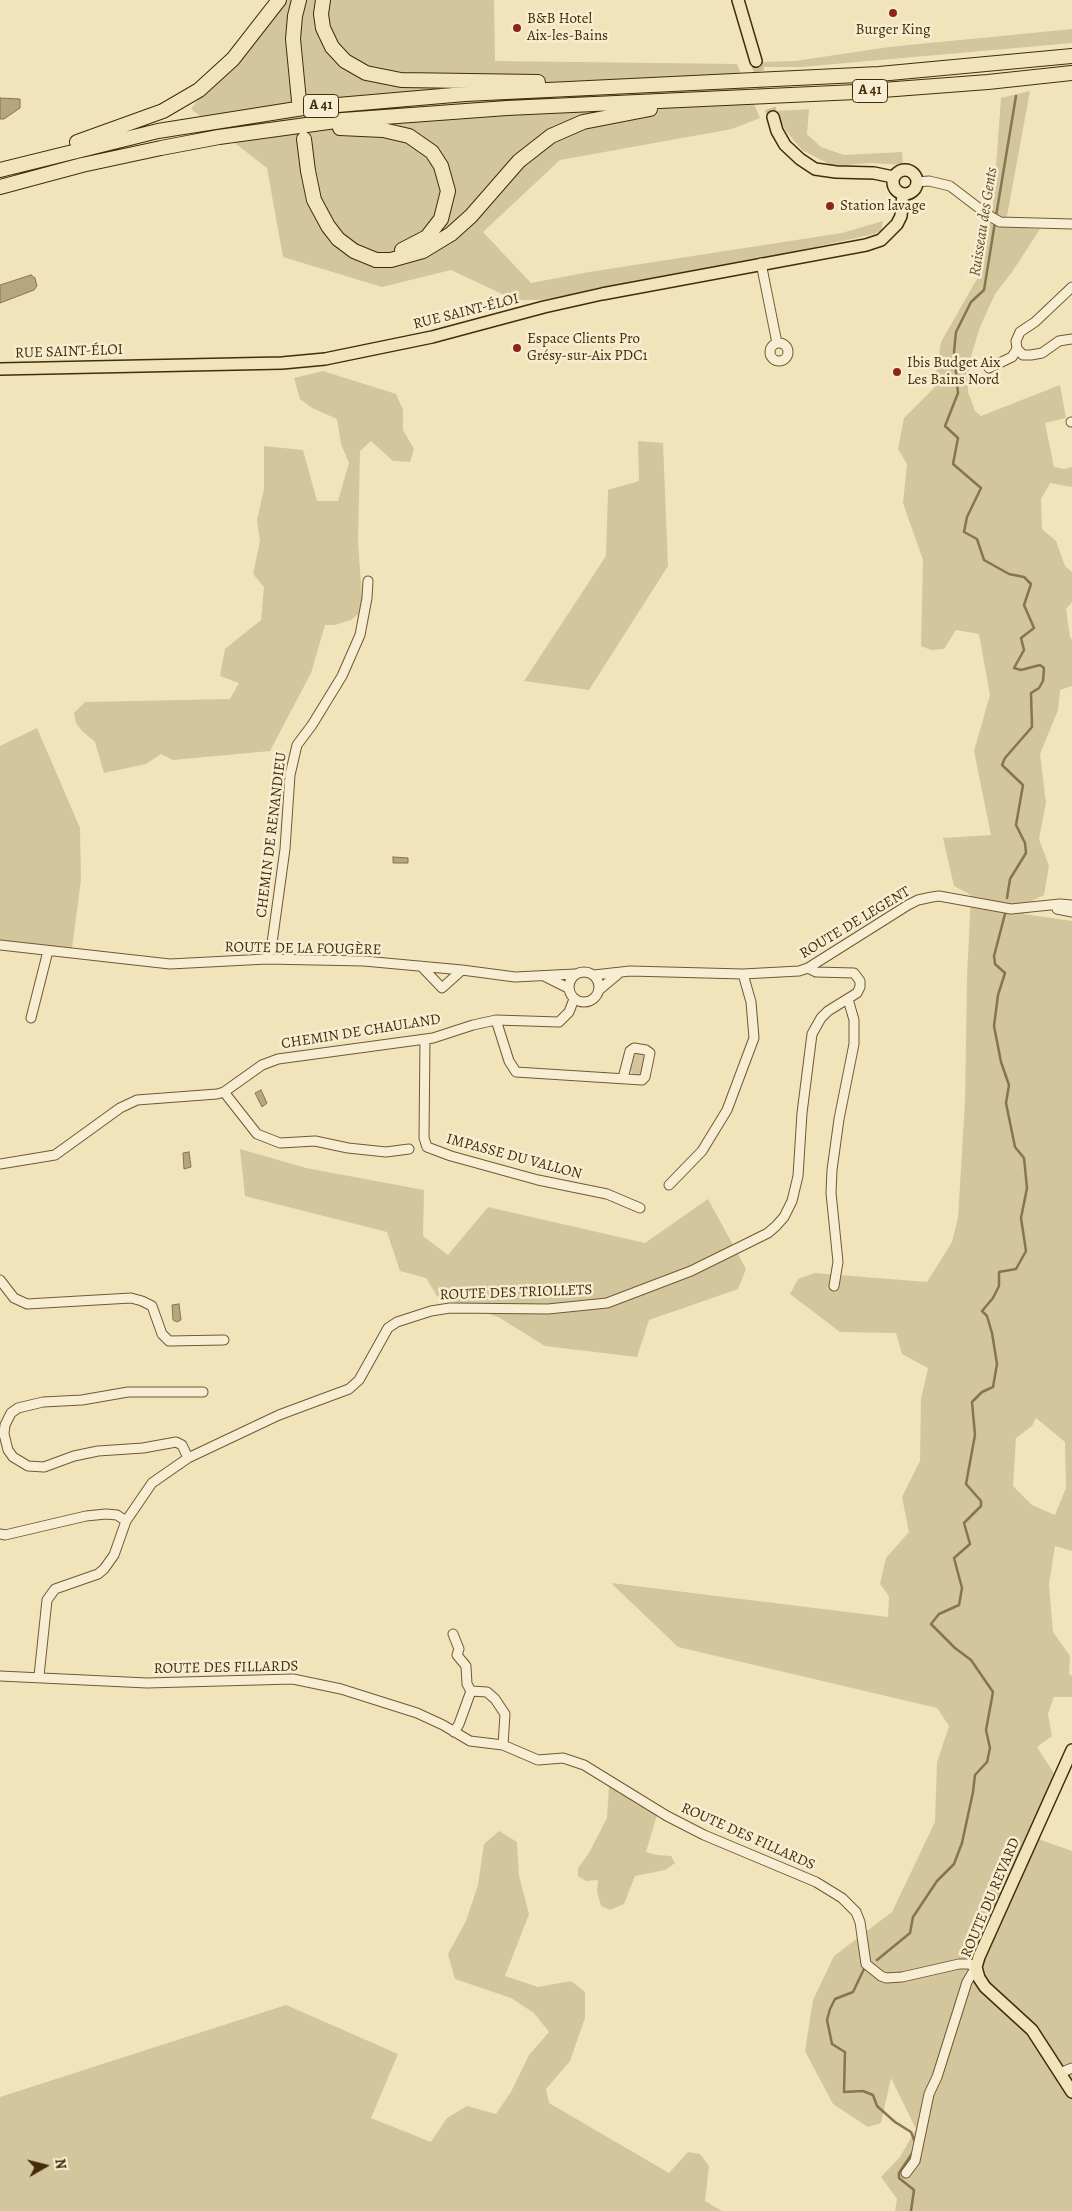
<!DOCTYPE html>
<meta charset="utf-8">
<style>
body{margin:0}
#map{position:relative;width:1072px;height:2211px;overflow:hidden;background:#f1e4bb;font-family:Alegreya,serif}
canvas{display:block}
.north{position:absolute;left:20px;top:2141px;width:50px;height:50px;-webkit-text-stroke:4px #f6edd3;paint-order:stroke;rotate:82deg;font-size:14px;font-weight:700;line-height:20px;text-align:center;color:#432c07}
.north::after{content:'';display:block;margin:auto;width:18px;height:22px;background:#432c07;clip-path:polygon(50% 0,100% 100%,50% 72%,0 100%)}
</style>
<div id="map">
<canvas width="1072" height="2211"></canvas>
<div class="north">N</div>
</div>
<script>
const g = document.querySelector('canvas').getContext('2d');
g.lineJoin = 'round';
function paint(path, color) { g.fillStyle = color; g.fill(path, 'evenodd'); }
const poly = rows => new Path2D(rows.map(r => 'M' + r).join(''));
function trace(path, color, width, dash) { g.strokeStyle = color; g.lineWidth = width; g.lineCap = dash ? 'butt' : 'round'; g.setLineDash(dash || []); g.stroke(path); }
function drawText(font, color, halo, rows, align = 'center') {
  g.font = font + ' Alegreya,serif'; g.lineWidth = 5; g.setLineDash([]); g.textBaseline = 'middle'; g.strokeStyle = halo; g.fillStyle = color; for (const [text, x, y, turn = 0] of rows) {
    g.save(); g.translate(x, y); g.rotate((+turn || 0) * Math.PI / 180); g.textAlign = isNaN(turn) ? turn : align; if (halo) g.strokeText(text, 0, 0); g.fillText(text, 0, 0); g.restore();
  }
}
paint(poly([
 [274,0,494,0,495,61,737,64,760,118,732,129,560,160,483,232,531,283,589,272,842,233,883,221,881,231,874,234,783,254,541,300,515,300,451,270,382,287,283,257,267,168,191,109],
 [1072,29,1072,43,801,67,762,67,761,62,795,61,889,47],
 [1030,91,1005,227,1040,229,1012,272,995,294,980,327,969,363,968,392,975,411,981,416,1060,385,1066,418,1045,423,1054,467,1064,469,1072,467,1072,487,1050,483,1041,499,1042,529,1056,541,1065,566,1072,572,1072,602,1066,609,1070,637,1072,640,1072,686,1060,690,1058,710,1040,754,1046,803,1039,839,1049,866,1044,895,1025,904,1024,914,1072,921,1072,1551,1055,1546,1049,1584,1053,1632,1070,1656,1069,1674,1072,1676,1072,1697,1054,1697,1048,1714,1052,1736,1037,1747,1057,1778,1032,1833,1041,1840,1072,1851,1072,2211,895,2211,897,2199,881,2177,900,2157,916,2129,891,2078,881,2123,868,2127,833,2104,805,2051,813,2000,834,1956,892,1912,935,1822,937,1762,949,1726,937,1708,678,1647,611,1583,888,1617,889,1596,880,1584,886,1558,909,1532,902,1497,920,1461,921,1399,928,1368,902,1354,896,1333,840,1332,790,1294,798,1279,815,1273,927,1282,952,1242,958,1218,965,1102,967,977,971,895,954,886,943,838,991,835,974,751,990,695,979,634,956,630,944,649,931,650,921,646,923,560,903,503,907,464,898,449,904,418,934,388,941,342,982,270,993,207,1001,98],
 [1036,1418,1065,1442,1066,1488,1055,1515,1032,1505,1013,1486,1016,1438,1032,1426],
 [809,109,807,134,821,147,844,155,902,152,903,165,872,163,833,166,802,150,786,131,776,111],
 [323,371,396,394,403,410,403,430,414,449,410,462,393,461,371,441,360,451,358,542,363,610,351,620,335,625,325,625,311,673,270,751,173,760,161,754,146,764,104,773,95,742,82,731,76,723,74,713,85,702,230,699,239,683,220,676,225,649,261,620,264,587,253,574,260,541,257,520,264,489,264,446,303,450,317,501,338,501,349,463,341,444,337,419,312,408,300,399,294,378],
 [638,441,663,443,668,566,589,690,524,681,606,556,608,490,639,481],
 [37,728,80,828,81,880,72,948,0,941,0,746],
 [639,1053,646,1057,640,1075,636,1076,629,1070,635,1054],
 [240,1149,306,1168,424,1190,423,1236,448,1255,488,1207,645,1243,708,1199,746,1269,738,1289,649,1320,637,1357,545,1346,500,1318,437,1296,426,1278,400,1271,387,1232,245,1196],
 [609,1786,657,1815,646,1852,657,1855,671,1856,675,1863,665,1870,635,1876,624,1904,610,1910,601,1906,597,1892,598,1880,586,1881,578,1876,578,1868,589,1853,607,1818],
 [499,1831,517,1842,519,1876,529,1914,505,1976,538,1987,571,1981,585,1992,585,2018,570,2061,546,2089,549,2103,669,2173,688,2152,700,2154,709,2166,705,2201,722,2211,0,2211,0,2097,286,2005,398,2054,371,2118,431,2142,447,2118,467,2106,496,2114,511,2092,529,2055,549,2032,534,2013,511,1998,455,1979,448,1954,466,1921,478,1885,484,1844]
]), '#d3c59c');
const water = poly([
 [0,98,20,99,20,108,4,119,0,119,0,98],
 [31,275,35,278,37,286,34,290,0,303,0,285,31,275],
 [393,857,408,858,408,863,393,863,393,857],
 [261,1090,267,1103,262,1107,255,1093,261,1090],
 [189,1152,191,1167,184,1169,183,1153,189,1152],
 [179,1304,181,1320,177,1322,173,1320,172,1305,179,1304]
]);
paint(water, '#b6a57e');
trace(water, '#88754e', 1);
trace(poly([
 [996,216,1016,96],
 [995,222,984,290,971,302,956,332,954,352,958,393,945,426,958,438,953,464,981,488,967,517,964,532,977,539,984,560,1009,574,1024,577,1031,584,1024,605,1034,628,1021,638,1024,650,1014,668,1021,670,1040,665,1044,668,1043,681,1039,688,1031,693,1032,727,1005,758,1002,765,1023,785,1016,825,1025,843,1026,853,1010,879,1007,898],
 [877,1960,910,1933,913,1917,937,1881,954,1864,962,1843,973,1792,975,1775,987,1762,990,1748,986,1730,993,1692,971,1660,955,1648,931,1624,939,1614,959,1605,962,1588,954,1558,970,1544,964,1523,981,1506,981,1501,966,1484,975,1435,972,1402,982,1392,993,1387,997,1364,992,1333,987,1316,982,1311,993,1298,999,1286,999,1272,1016,1269,1026,1251,1021,1218,1027,1188,1024,1158,1015,1147,1006,1103,1009,1085,1001,1062,994,1026,998,995,1005,973,995,964,994,956,1005,914],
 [864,1969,853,1992,835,1999,830,2009,827,2020,832,2044,845,2052,844,2092,863,2091,873,2095,877,2106,895,2122,911,2132,915,2142],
 [911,2211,914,2190,899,2178,899,2173,913,2152]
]), '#88754e', 2.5);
trace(poly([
 [756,61,773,117]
]), '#cebf97', 11, [11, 5.5]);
const minor = poly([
 [917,182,929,181,950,186,988,215,1000,222,1072,224],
 [761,263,777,343],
 [1072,287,1035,322,1020,332,1016,341,1017,349,1023,355,1031,355,1042,353,1059,341,1072,339],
 '770 352a9 9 0 1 1 18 0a9 9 0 1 1-18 0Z',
 [989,368,1012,357,1017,349],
 [1071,422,1072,422],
 [1057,909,1072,912],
 [0,945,170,964,267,959,364,961,462,970,515,977,575,974],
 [267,959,272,943,285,849,290,775,297,745,312,725,342,676,360,635,367,598,368,581],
 [421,966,442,988,462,970],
 '569 987a15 15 0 1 1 30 0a15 15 0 1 1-30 0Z',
 [594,975,630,971,743,974,799,971,808,968,908,905,918,900,932,897,939,896,1011,909,1060,904,1072,905],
 [546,977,568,988],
 [599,990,618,974],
 [31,1018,48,951],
 [496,1020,509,1061,516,1072,642,1080,645,1077,650,1053,646,1050,634,1048,630,1051,623,1078],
 [425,1039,424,1138,427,1147,451,1156,538,1180,607,1194,640,1208],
 [224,1092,257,1134,280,1143,315,1141,348,1148,386,1152,409,1149],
 [0,1164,55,1155,120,1108,137,1100,217,1094,224,1092,262,1065,278,1059,433,1038,473,1025,496,1020,559,1022,569,1012,574,999],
 [669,1185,702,1151,727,1110,754,1038,751,1002,743,974],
 [0,1280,14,1298,27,1304,131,1298,142,1301,152,1306,162,1334,169,1341,224,1340],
 [834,1286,838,1262,831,1193,832,1170,839,1119,854,1044,854,1020,848,999],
 [188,1458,182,1445,176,1442,143,1448,98,1451,74,1456,44,1467,28,1466,13,1457,8,1450,4,1434,5,1425,11,1413,18,1408,43,1402,82,1400,128,1392,203,1392],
 [0,1534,5,1535,86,1516,106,1514,117,1515,126,1521],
 [453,1634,459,1649,457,1655,466,1666,467,1684,471,1691],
 [0,1676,147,1683,293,1679,341,1689,417,1713,443,1725,470,1741,503,1745,538,1760,563,1758,584,1765,667,1816,704,1835,816,1882,842,1898,856,1912,860,1922,866,1964,881,1976,886,1978,902,1977,959,1964,969,1964,976,1967,967,1982,937,2077,929,2094,915,2161,906,2173],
 [39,1676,47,1600,55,1589,98,1574,104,1569,114,1555,126,1521,152,1483,188,1458,279,1415,349,1389,359,1380,388,1328,397,1322,431,1311,450,1308,548,1309,607,1303,691,1271,768,1233,776,1226,784,1217,792,1201,798,1176,802,1113,812,1034,821,1018,828,1011,857,993,860,987,860,981,854,973,816,972,808,968],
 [454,1732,459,1724,471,1691,487,1692,495,1699,505,1714,503,1745],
 [1060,2073,1072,2068]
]);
const major = poly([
 [738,0,756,61],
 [773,117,777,131,785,145,800,159,815,169,836,172,874,173,893,177],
 '893 182a12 12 0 1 1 24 0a12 12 0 1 1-24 0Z',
 [0,369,282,363,325,359,432,337,544,307,602,294,866,245,881,240,897,224,901,216,903,194],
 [1072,1750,979,1957,976,1967,979,1978,985,1987,1032,2030,1072,2092]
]);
const highway = poly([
 [323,0,321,14,323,28,332,47,345,61,366,73,401,80,538,82],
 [299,101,293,39,295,16,299,0],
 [340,128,383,130,409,136,432,152,441,166,448,191,441,219,427,237,402,250],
 [304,139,308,171,314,200,328,226,338,239,354,251,376,260,391,260,423,251,451,234,471,216,519,161,551,136,583,122,650,109],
 [77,142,163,111,199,90,233,59,279,0],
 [0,170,158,131,303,108,465,94,879,74,1072,56],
 [0,187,82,165,161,148,219,137,343,120,507,108,856,92,988,82,1072,73]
]);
trace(minor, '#6e5a34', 11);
trace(major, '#432c07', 14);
trace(highway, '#432c07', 16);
trace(minor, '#f6edd3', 9);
trace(major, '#f1e4bb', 11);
trace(highway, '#f1e4bb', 14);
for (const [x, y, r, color] of [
 [893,13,5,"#8f2418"],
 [517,28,5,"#8f2418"],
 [830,206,5,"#8f2418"],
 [517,348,5,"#8f2418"],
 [897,372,5,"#8f2418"]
]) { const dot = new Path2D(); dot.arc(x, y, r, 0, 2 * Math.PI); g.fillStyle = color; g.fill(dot); trace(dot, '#f6edd3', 2); }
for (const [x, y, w] of [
 [870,91,35],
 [321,106,35]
]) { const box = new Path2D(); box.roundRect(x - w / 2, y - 11.5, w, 23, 4); g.fillStyle = '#f6edd3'; g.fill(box); trace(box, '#432c07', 1); }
drawText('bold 14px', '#432c07', null, [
 ["A 41",870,91],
 ["A 41",321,106]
]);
drawText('15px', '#432c07', '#f6edd3', [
 ["B&B Hotel",527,19],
 ["Aix-les-Bains",527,36],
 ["Burger King",893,30,"center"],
 ["Station lavage",840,206],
 ["Espace Clients Pro",527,339],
 ["Grésy-sur-Aix PDC1",527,356],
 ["Ibis Budget Aix",907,363],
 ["Les Bains Nord",907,380]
], 'left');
drawText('15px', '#432c07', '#f6edd3', [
 ["RUE SAINT-ÉLOI",466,312,-14],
 ["RUE SAINT-ÉLOI",69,352,-2],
 ["CHEMIN DE RENANDIEU",272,835,-83],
 ["ROUTE DE LEGENT",855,923,-31],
 ["ROUTE DE LA FOUGÈRE",303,949,1],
 ["CHEMIN DE CHAULAND",361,1032,-9],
 ["IMPASSE DU VALLON",514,1157,15],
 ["ROUTE DES TRIOLLETS",516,1293,-2],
 ["ROUTE DES FILLARDS",226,1668,-1],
 ["ROUTE DES FILLARDS",748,1837,24],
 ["ROUTE DU REVARD",991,1898,-67]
]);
drawText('italic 16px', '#66502b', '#f6edd3', [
 ["Ruisseau des Gents",984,222,-81]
]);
</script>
